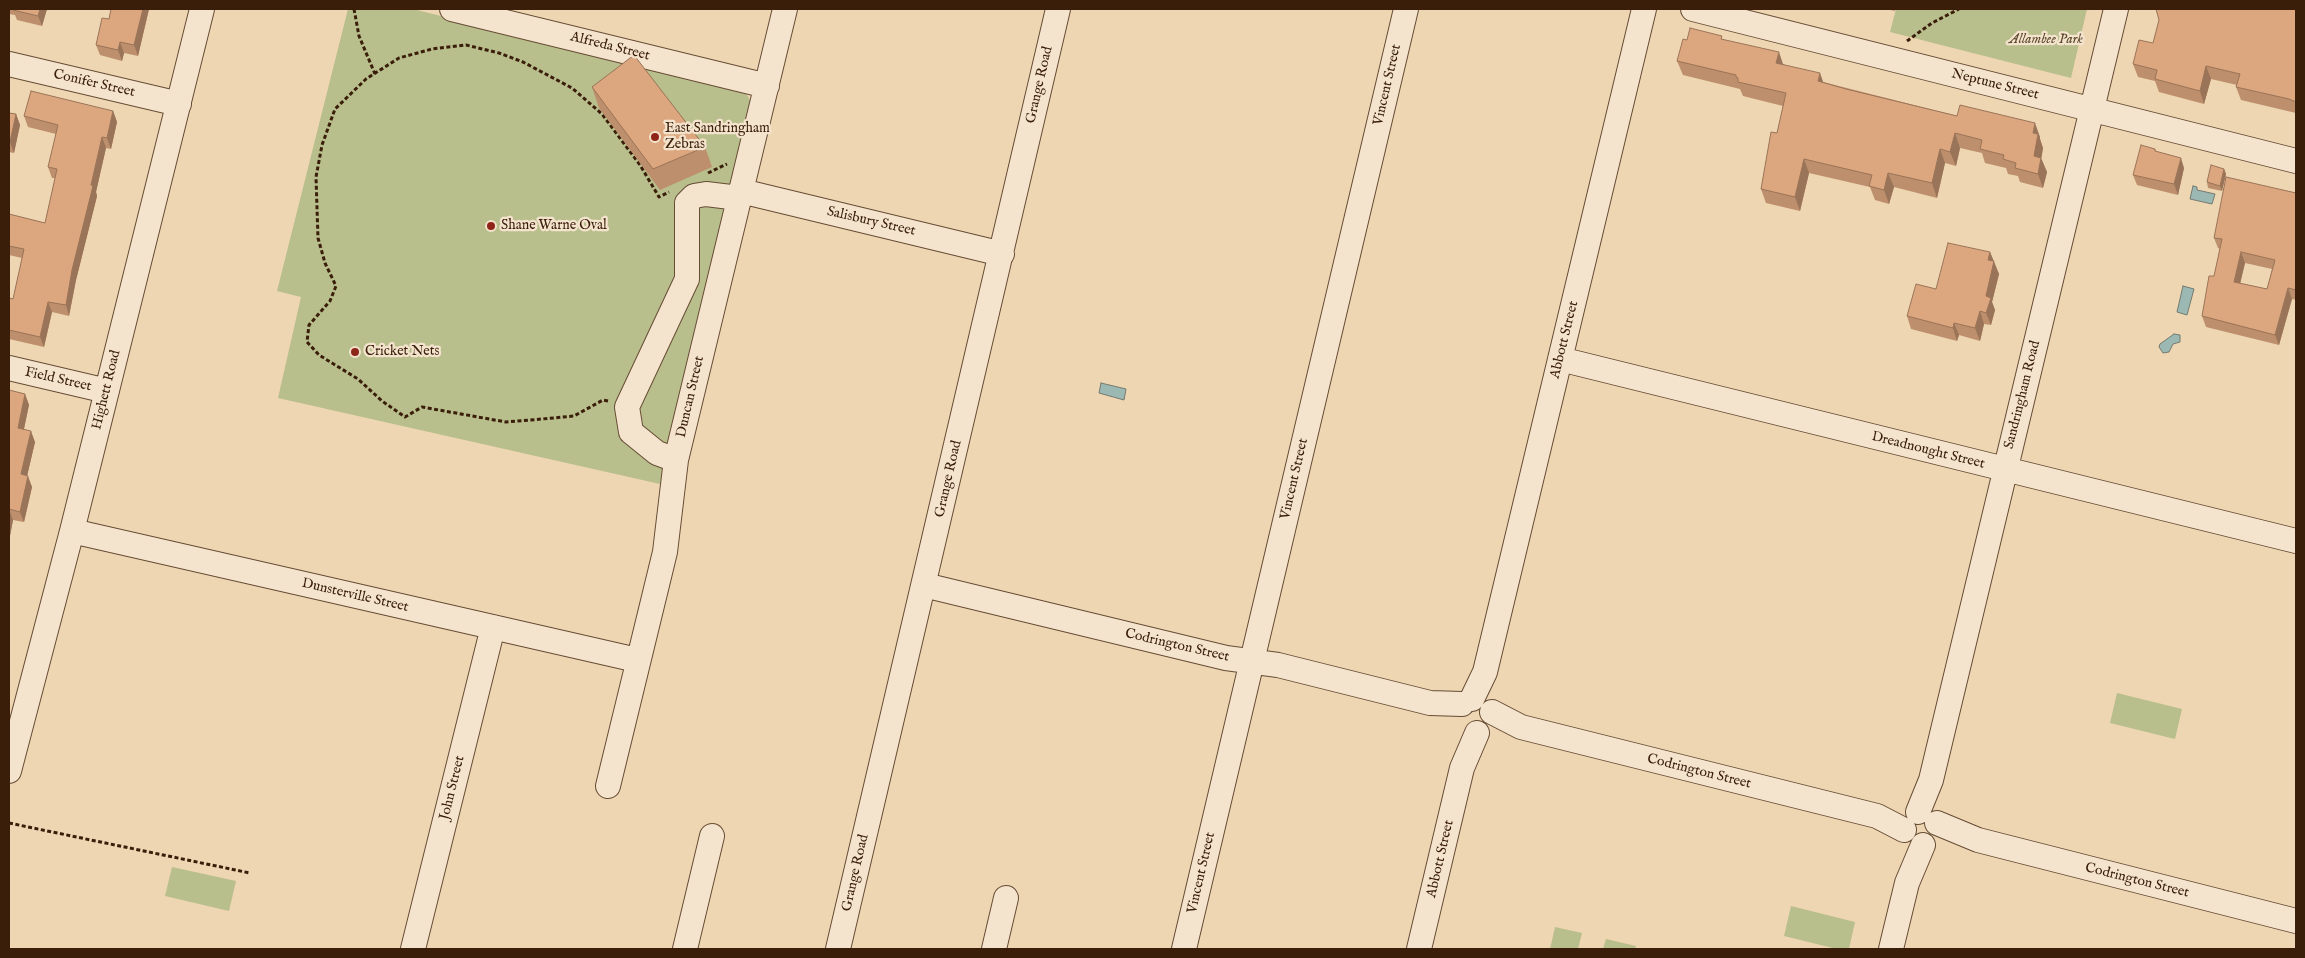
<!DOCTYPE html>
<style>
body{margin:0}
#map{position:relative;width:2305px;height:958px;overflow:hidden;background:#eed6b3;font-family:"IM FELL English",serif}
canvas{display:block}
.frame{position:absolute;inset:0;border:10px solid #3a1e0a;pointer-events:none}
</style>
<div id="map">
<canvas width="2305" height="958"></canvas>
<div class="frame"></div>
</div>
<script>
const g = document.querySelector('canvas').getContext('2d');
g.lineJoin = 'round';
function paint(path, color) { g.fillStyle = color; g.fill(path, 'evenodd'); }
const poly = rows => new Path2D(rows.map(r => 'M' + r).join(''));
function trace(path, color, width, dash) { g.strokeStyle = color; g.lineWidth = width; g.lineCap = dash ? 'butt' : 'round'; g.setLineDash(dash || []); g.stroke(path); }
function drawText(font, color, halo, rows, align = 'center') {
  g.font = font + ' "IM FELL English",serif'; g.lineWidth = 4.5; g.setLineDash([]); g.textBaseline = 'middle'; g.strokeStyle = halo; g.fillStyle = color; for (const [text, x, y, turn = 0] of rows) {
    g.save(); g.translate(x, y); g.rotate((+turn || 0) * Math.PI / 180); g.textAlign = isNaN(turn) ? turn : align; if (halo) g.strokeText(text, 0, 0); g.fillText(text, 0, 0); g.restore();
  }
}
paint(poly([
 [348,9,413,9,738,90,747,95,750,100,750,113,660,484,278,398,301,297,277,291],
 [1896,9,2087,9,2071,78,1890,32],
 [2117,693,2182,709,2175,739,2110,723],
 [172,867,236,881,229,911,165,896],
 [1791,906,1855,922,1849,949,1837,949,1784,936],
 [1555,927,1582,933,1578,949,1550,949],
 [1606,939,1636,946,1635,949,1603,949]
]), '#b8be8c');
const water = poly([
 [2193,186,2197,187,2197,190,2215,194,2212,204,2190,199,2193,186],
 [2183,286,2194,289,2187,315,2177,312,2183,286],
 [2174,334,2180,335,2180,342,2173,344,2169,352,2163,353,2159,347,2160,344,2174,334],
 [1101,383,1126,389,1124,400,1099,393,1101,383]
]);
paint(water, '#9bb8b3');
trace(water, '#747a6f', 1);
const minor = poly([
 [452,9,767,86],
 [1693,9,2296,161],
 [9,64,179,104],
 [741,191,1002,254],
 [1560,359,2296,541],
 [9,368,107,391],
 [676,460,657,453,631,432,627,407,687,279,687,203,694,196,706,194,739,198],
 [72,531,637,660],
 [924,585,1226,658,1278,665,1430,703,1462,704],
 [1472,699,1485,672,1644,9],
 [1492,712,1521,727,1877,816,1904,830],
 [9,771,72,531,202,9],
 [608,786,665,552,676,460,785,9],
 [1918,812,1931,780,2116,9],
 [1937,823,1978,840,2296,921],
 [413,949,493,627],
 [685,949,712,836],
 [838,949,1058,9],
 [994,949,1006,898],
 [1184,949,1406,9],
 [1419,949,1462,768,1477,733],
 [1891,949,1907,883,1923,845]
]);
trace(minor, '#674c34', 26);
trace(poly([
 [354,9,359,36,375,74],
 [1907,41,1932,23,1959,9],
 [708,173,727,164],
 [608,401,603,400,574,416,542,419,506,422,422,407,405,417,382,401,358,379,319,355,307,342,309,325,330,301,336,286,325,263,318,238,316,177,322,145,335,109,366,79,399,58,432,49,466,45,499,53,523,62,572,88,602,114,640,165,659,197,669,192],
 [9,823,250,873]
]), '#3a1e0a', 3, [4, 2.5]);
trace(minor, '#f4e4ce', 24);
paint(poly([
 [9,9,47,9,42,26,17,20,15,15,9,14],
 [111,9,149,9,138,56,124,53,122,61,100,55,96,45,109,19],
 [1886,9,1895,9,1895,11],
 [2296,9,2296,113,2241,100,2236,87,2237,85,2211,79,2204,104,2159,92,2155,81,2138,77,2133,64,2153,43,2159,20],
 [1723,39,1783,64,1823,82,2040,137,2040,139,2043,148,2041,158,2047,172,2043,188,2020,182,2018,176,2008,174,2006,168,1985,163,1982,153,1960,148,1956,166,1945,163,1937,198,1894,187,1889,204,1875,200,1870,187,1809,173,1800,211,1766,203,1761,189,1777,133,1783,106,1743,96,1740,89,1683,75,1677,61,1687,40],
 [592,87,705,147,712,167,660,190,599,108],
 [113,111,117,122,111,149,106,148,96,192,97,196,76,280,69,316,52,312,44,347,9,339,9,298,13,299,22,258,9,255,9,214,45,223,55,178,52,178,48,167,56,134,28,127,24,116],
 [9,113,16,114,20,125,14,153,9,152],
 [2155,149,2156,151,2184,168,2178,195,2137,185,2133,175],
 [2224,169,2226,174,2222,191,2208,188,2207,182],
 [2296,193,2296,300,2292,299,2279,345,2206,327,2202,316,2214,276,2220,249,2218,248,2214,238],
 [2245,263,2272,269,2267,289,2240,283],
 [1990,252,1999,274,1992,302,1995,310,1991,325,1984,324,1980,341,1959,335,1957,341,1911,329,1907,316,1936,289],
 [9,390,25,394,29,405,24,429,35,442,27,476,32,487,24,522,13,520,9,541]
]), '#bd8f6c');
paint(poly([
 [40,9,47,9,42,26,38,16],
 [143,9,149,9,138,56,134,45],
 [120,42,124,53,122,61,118,50],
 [1779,52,1784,67,1776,63],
 [2206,66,2211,79,2204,104,2200,91],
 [1820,73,1825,87,1818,81],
 [113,111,117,122,111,149,107,138],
 [16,114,20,125,14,153,10,142],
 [2035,123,2040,137,2040,139,2043,148,2041,161,2041,158,2047,172,2043,188,2038,174,2034,156,2033,133],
 [1955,133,1960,148,1956,166,1950,152],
 [102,137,106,148,96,192,97,196,76,280,69,316,66,305,72,270],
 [1940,149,1945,163,1937,198,1932,183],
 [2181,158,2184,168,2178,195,2174,184],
 [1804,159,1809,173,1800,211,1795,197],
 [2224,169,2226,174,2222,191,2220,186],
 [1888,173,1894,187,1889,204,1884,190],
 [1990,252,1999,274,1992,302,1995,310,1991,325,1986,313,1986,296,1988,260],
 [2241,252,2245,263,2238,293,2234,282],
 [2288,288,2292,299,2279,345,2275,335],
 [48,302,52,312,44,347,40,337],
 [1980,311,1984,324,1980,341,1975,328],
 [1954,323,1959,335,1957,341,1953,328],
 [25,394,29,405,22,438,18,428],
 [31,431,35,442,25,485,21,474],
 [28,476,32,487,24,522,20,512],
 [9,509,13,520,9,541]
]), '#9a7458');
const building = poly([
 [13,9,40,9,38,16,13,10,13,9],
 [111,9,143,9,134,45,120,42,118,50,96,45,102,18,109,19,111,9],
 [2156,9,2296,9,2296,102,2289,99,2236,87,2240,74,2206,66,2200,91,2155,79,2157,70,2133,64,2139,40,2153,43,2159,20,2156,9],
 [1690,28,1722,36,1721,39,1779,52,1776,63,1820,73,1818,81,1846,89,1957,116,1960,105,2035,123,2033,133,2038,134,2034,156,2041,158,2038,174,2015,168,2016,163,2003,159,2004,155,1980,149,1982,140,1955,133,1950,152,1940,149,1932,183,1888,173,1884,190,1869,186,1872,175,1804,159,1795,197,1761,189,1771,132,1777,133,1786,93,1738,82,1738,78,1736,77,1736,75,1677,61,1683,39,1687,40,1690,28],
 [634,55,705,147,653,169,592,87,634,55],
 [31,91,113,111,107,138,102,137,91,185,93,186,72,270,66,305,48,302,40,337,9,330,9,298,13,299,24,249,9,246,9,214,45,223,57,169,48,167,58,125,24,116,31,91],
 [9,113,16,114,10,142,9,142,9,113],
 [2141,145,2155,149,2155,151,2181,158,2174,184,2133,175,2141,145],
 [2211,165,2224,169,2220,186,2207,182,2211,165],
 [2226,177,2296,193,2296,290,2288,288,2275,335,2202,316,2209,276,2214,276,2222,239,2214,238,2226,177],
 [2241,252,2275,260,2267,289,2234,282,2241,252],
 [1948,243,1990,252,1988,260,1994,261,1986,296,1991,298,1986,313,1980,311,1975,328,1954,323,1953,328,1907,316,1916,284,1936,289,1948,243],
 [9,390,25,394,18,428,31,431,21,474,28,476,20,512,9,509,9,512,9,390]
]);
paint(building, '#dca67e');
trace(building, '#9a7458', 1);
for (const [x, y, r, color] of [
 [655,137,5,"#8f2418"],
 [491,226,5,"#8f2418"],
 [355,352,5,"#8f2418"]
]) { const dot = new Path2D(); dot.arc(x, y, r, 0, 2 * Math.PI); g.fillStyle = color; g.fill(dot); trace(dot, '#f4e4ce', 2); }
drawText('italic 14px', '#5a462a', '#f4e4ce', [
 ["Allambee Park",2046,40]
]);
drawText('14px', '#3a1e0a', '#f4e4ce', [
 ["Alfreda Street",610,47,14],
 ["Conifer Street",94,84,13],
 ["Grange Road",1040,85,-77],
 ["Vincent Street",1388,85,-77],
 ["Neptune Street",1995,85,14],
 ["Salisbury Street",871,222,13],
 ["Abbott Street",1565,340,-76],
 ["Field Street",58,380,13],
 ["Highett Road",107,390,-76],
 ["Sandringham Road",2023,395,-76],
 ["Duncan Street",691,397,-77],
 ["Dreadnought Street",1928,451,14],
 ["Grange Road",949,479,-77],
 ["Vincent Street",1295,479,-77],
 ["Dunsterville Street",355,596,13],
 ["Codrington Street",1177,646,13],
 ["Codrington Street",1699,772,14],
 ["John Street",453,788,-76],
 ["Abbott Street",1441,859,-77],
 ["Grange Road",856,873,-77],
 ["Vincent Street",1202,873,-77],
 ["Codrington Street",2137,881,14]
]);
drawText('14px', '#3a1e0a', '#f4e4ce', [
 ["East Sandringham",665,129],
 ["Zebras",665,145],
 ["Shane Warne Oval",501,226],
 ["Cricket Nets",365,352]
], 'left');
</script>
